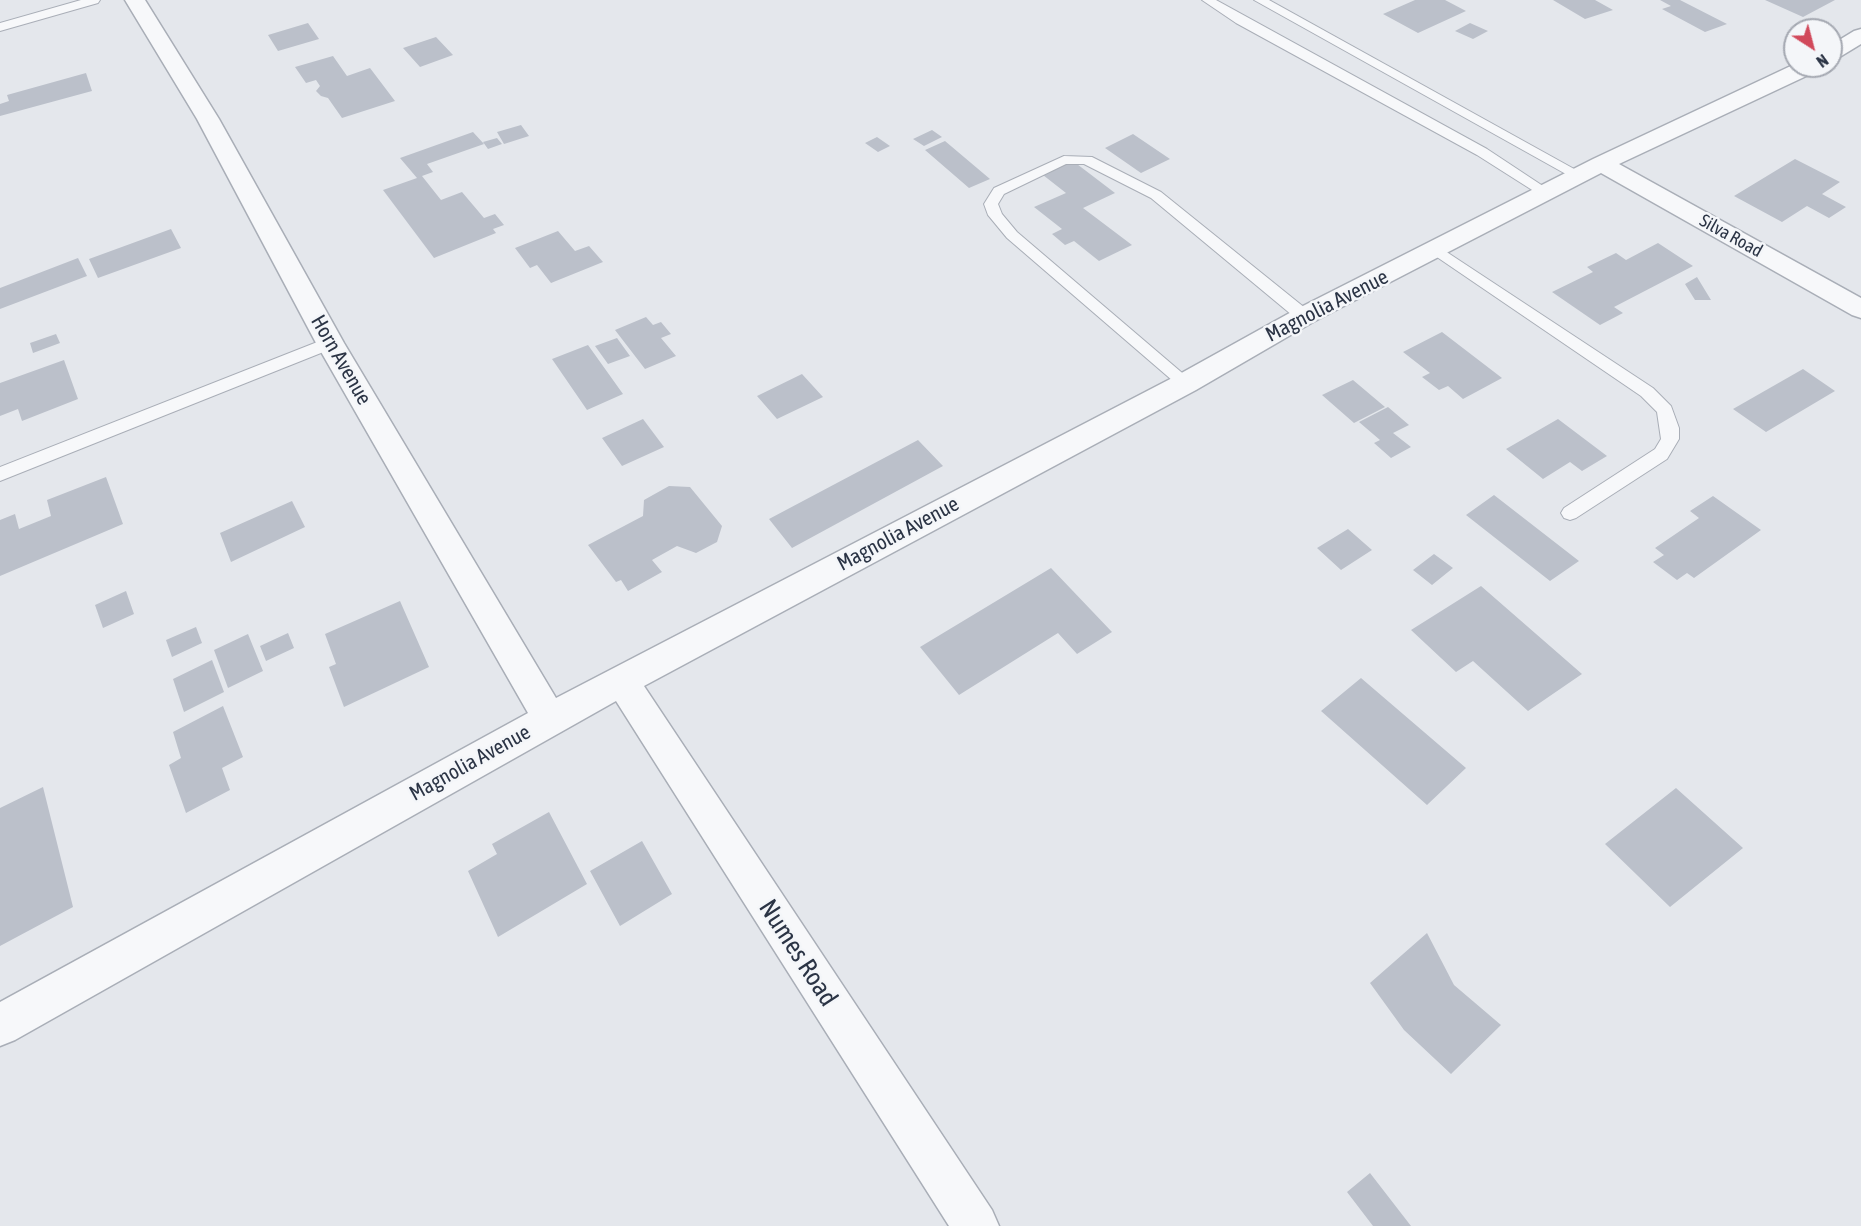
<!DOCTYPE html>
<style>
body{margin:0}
#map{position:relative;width:1861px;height:1226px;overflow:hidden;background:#e4e7ec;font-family:"Asap Condensed",sans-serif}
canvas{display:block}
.north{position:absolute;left:1783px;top:18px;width:60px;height:60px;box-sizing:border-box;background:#f4f6f9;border:2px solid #a4a8b1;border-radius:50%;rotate:144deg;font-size:16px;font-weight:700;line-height:24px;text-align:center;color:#2b3445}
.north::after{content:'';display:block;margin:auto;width:21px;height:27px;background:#d1495b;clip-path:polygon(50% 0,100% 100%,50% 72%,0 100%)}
</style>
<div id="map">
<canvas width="1861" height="1226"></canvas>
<div class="north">N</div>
</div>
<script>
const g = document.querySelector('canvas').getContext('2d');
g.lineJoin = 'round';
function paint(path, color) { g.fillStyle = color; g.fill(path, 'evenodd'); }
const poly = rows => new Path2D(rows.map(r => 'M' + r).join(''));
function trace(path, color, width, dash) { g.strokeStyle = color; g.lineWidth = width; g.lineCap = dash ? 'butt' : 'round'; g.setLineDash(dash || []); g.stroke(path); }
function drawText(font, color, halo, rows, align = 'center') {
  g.font = font + ' "Asap Condensed",sans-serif'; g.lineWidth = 5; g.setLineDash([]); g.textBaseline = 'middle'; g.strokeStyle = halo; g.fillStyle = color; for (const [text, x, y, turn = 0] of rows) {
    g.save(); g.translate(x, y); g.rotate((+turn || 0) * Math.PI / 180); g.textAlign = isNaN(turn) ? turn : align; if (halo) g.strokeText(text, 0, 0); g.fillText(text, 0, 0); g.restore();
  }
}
paint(poly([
 [1415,0,1445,0,1466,11,1418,33,1383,14],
 [1553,0,1595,0,1613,10,1585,19],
 [1660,0,1680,0,1727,24,1705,32,1662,9,1671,6],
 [1765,0,1835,0,1803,17],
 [308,23,319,39,278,51,268,35],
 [1470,23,1488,31,1473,39,1455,31],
 [436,37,453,55,420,67,403,48],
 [333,56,347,76,370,68,395,101,342,118,328,98,321,96,316,91,320,86,316,80,306,83,295,67],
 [86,73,92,91,0,116,0,104,9,101,7,95],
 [521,125,529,136,504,144,497,132],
 [932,130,942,137,924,146,913,139],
 [473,132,484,144,427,164,433,172,422,176,441,200,462,192,484,218,495,214,504,225,493,229,496,233,434,258,383,190,417,178,400,158],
 [1133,134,1170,159,1141,173,1105,148],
 [877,137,890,146,878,152,865,143],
 [497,138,502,144,488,149,483,142],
 [945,141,990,179,969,188,925,150],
 [1795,159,1840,182,1822,194,1846,207,1829,218,1807,206,1782,222,1734,196],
 [1073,161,1115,193,1083,208,1132,245,1099,261,1074,241,1065,245,1052,234,1062,229,1034,207,1066,193,1043,175],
 [171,229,181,248,98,278,89,259],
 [558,231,575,251,589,246,603,262,551,283,537,265,530,268,515,248],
 [1658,243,1693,266,1614,307,1623,313,1600,325,1552,292,1593,272,1587,267,1616,253,1626,260],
 [78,258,87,276,0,309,0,288],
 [1697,277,1711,300,1695,300,1685,284],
 [646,317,653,325,661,322,671,334,661,338,676,356,645,369,615,330],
 [1442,332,1502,378,1463,399,1448,386,1439,390,1422,377,1430,373,1403,352],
 [56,334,60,343,33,353,30,343],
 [617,338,630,356,608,364,595,346],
 [588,345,623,394,587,410,552,359],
 [64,360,78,399,22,421,18,409,0,416,0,383],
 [1803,369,1835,391,1766,432,1733,409],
 [802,374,823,397,777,419,757,396],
 [1353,380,1385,407,1354,423,1322,395],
 [1388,407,1409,425,1393,433,1411,447,1391,458,1374,443,1380,440,1359,422],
 [643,419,664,447,622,466,602,438],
 [1558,419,1607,456,1582,471,1570,462,1543,479,1506,449],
 [918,440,943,466,792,548,769,519],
 [106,477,123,524,0,576,0,520,15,514,19,529,51,516,47,500],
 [669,486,690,487,722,526,717,542,696,553,677,546,652,560,662,572,628,591,621,580,616,582,588,545,643,516,644,500],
 [1494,495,1579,561,1550,581,1466,515],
 [1713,496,1761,530,1694,578,1687,573,1677,580,1653,562,1664,555,1655,548,1699,518,1690,511],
 [292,501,305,527,231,562,220,533],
 [1348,529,1372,550,1341,570,1317,548],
 [1434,554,1453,568,1432,585,1413,570],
 [1051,568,1112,632,1077,654,1058,633,959,695,920,647],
 [1481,586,1582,674,1528,711,1473,661,1456,672,1411,630],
 [126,591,134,614,103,628,95,605],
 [400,601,429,667,344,707,329,667,336,664,325,634],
 [196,627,202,643,172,657,166,640],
 [288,633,294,648,266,661,260,646],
 [248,634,263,671,228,688,214,650],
 [212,660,224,692,184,712,173,679],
 [1361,678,1466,768,1427,805,1321,711],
 [223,706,243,757,222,768,230,790,186,813,169,765,181,758,173,732],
 [43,787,73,907,0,946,0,808],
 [1676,788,1743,848,1670,907,1605,844],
 [549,812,587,884,498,937,468,871,497,854,492,844],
 [642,841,672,894,620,926,590,871],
 [1427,933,1454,985,1501,1025,1451,1074,1404,1030,1370,983],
 [1370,1173,1411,1226,1373,1226,1347,1192]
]), '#bbc0ca');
const lane = poly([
 [81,0,100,0,98,3,0,31,0,23,81,0],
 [1202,0,1216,0,1487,149,1552,192,1550,195,1540,195,1477,155,1236,23,1202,0],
 [1254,0,1269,0,1585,175,1578,179,1573,178,1254,0],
 [1064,156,1092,157,1161,192,1310,312,1312,316,1310,320,1298,320,1151,198,1084,164,1066,164,1004,194,998,204,1002,214,1017,232,1194,383,1192,387,1186,389,1180,387,1007,238,988,215,984,204,994,188,1064,156],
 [1436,245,1653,388,1671,406,1679,428,1679,439,1667,459,1576,518,1570,520,1564,518,1561,513,1564,508,1655,449,1661,439,1657,412,1641,396,1431,253,1429,250,1431,247,1436,245],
 [330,337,336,339,338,343,336,347,0,481,0,467,330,337]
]);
const street = poly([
 [125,0,145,0,219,119,344,343,556,698,1176,376,1295,310,1593,159,1795,64,1820,66,1817,71,1619,164,1861,298,1861,318,1852,315,1601,173,1313,322,1196,390,644,686,992,1210,999,1226,949,1226,616,701,15,1040,0,1046,0,1002,528,713,316,343,197,119,125,0],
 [1861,29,1861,44,1838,58,1831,60,1831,45,1854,31,1861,29]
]);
trace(lane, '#a9aeb7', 2);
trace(street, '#a9aeb7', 3);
paint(lane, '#f7f8fa');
paint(street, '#f7f8fa');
drawText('18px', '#2b3445', '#f4f6f9', [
 ["Silva Road",1731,236,29]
]);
drawText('21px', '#2b3445', '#f4f6f9', [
 ["Magnolia Avenue",1327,306,-27],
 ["Horn Avenue",341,360,60],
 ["Magnolia Avenue",898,534,-28],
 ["Magnolia Avenue",470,763,-29]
]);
drawText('26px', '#2b3445', '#f4f6f9', [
 ["Numes Road",798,953,57]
]);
</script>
